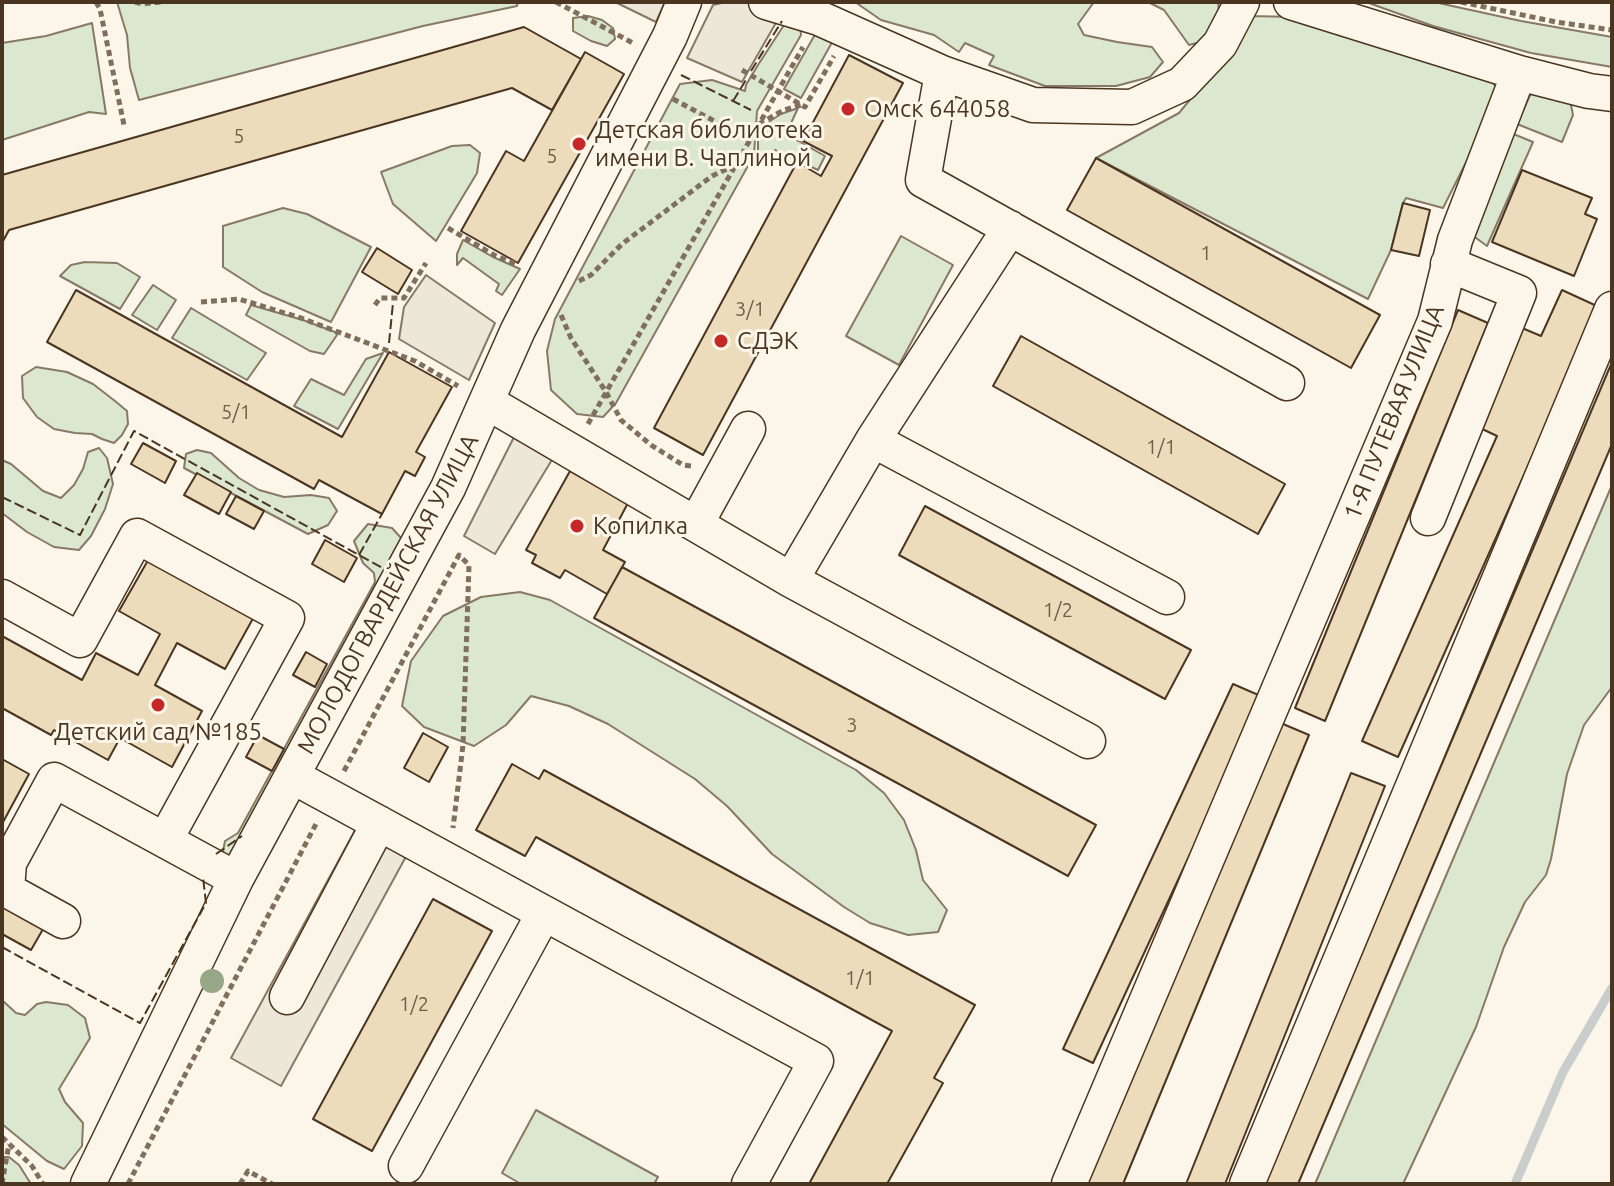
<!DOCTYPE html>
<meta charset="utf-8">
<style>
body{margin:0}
#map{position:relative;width:1614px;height:1186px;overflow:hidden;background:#fbf6e9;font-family:Ubuntu,sans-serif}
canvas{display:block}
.frame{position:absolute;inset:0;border:4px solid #4a3520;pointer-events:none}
</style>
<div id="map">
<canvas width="1614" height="1186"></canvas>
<div class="frame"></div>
</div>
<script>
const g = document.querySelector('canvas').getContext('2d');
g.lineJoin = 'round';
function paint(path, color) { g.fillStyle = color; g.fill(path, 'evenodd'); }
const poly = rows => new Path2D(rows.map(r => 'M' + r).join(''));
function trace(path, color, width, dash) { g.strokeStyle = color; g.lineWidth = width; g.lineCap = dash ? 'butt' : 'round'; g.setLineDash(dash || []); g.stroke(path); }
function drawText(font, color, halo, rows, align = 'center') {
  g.font = font + ' Ubuntu,sans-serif'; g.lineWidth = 6; g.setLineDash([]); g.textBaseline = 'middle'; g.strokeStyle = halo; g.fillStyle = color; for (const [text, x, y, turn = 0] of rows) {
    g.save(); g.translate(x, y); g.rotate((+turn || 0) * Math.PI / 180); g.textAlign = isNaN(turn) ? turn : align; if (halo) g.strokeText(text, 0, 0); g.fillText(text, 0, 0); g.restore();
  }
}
const green = poly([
 [117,2,518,2,517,6,423,26,139,100,130,68,127,35,117,2],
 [855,2,1094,2,1078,24,1084,35,1117,42,1152,47,1163,62,1150,77,1116,86,1045,86,989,65,994,56,965,43,959,52,934,35,881,20,855,2],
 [1148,2,1218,2,1220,22,1208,40,1189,45,1164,10,1148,2],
 [1366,2,1434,2,1521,21,1612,37,1612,67,1531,53,1433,26,1366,2],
 [588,16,602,20,613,28,615,39,607,46,591,41,573,31,573,18,588,16],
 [1251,16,1295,17,1489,78,1496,87,1495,105,1443,208,1406,198,1403,203,1391,250,1368,299,1096,158,1179,113,1236,44,1251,16],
 [92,23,106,114,89,112,2,140,2,43,46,36,92,23],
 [784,25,800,25,801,35,757,111,754,155,616,403,603,417,577,414,551,390,547,351,555,319,680,84,712,80,745,91,746,85,758,65,784,25],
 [817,31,835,37,801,98,784,89,817,31],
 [1535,91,1570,100,1573,115,1562,142,1517,124,1530,95,1535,91],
 [798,108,786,134,825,156,818,170,775,150,768,163,758,156,758,140,770,121,781,114,798,108],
 [1511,133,1533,142,1487,246,1472,235,1511,133],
 [470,145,480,153,477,173,436,241,393,204,381,172,452,146,470,145],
 [283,208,307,214,371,247,331,322,262,292,223,267,223,226,283,208],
 [901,236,953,265,899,365,846,336,901,236],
 [463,240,493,257,520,269,502,295,496,291,499,284,463,258,457,265,457,254,463,240],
 [85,262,117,263,140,277,120,309,60,276,71,265,85,262],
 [153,285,176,300,157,330,132,315,153,285],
 [251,305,303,320,335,332,337,335,324,354,310,351,246,315,251,305],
 [191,308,266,353,247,380,172,338,191,308],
 [383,353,338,429,294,406,311,379,344,395,366,359,383,353],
 [36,367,67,372,93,384,115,401,127,411,128,424,122,435,114,443,102,439,92,434,75,433,54,429,37,417,23,398,22,376,36,367],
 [99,448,107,458,113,484,105,509,91,536,79,550,54,547,27,532,2,513,2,460,11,464,43,491,61,498,74,485,83,469,88,452,99,448],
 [197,450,211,453,239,478,259,490,284,497,311,495,329,498,337,511,328,525,308,534,184,468,186,454,197,450],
 [1612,485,1612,687,1584,725,1567,774,1551,859,1546,875,1525,902,1504,947,1476,1027,1403,1184,1315,1184,1612,485],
 [368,524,392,528,402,539,242,857,222,857,225,841,238,833,375,582,374,573,363,563,354,541,368,524],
 [520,592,550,600,856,770,884,793,904,820,916,850,923,880,947,910,938,932,908,935,870,923,844,907,772,854,727,806,695,779,608,724,569,706,531,696,506,725,474,746,424,727,402,706,411,661,443,616,481,597,520,592],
 [2,1000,16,1013,25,1015,37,1004,46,1002,68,1005,85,1018,90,1038,59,1089,65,1102,83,1123,82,1146,64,1169,47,1161,2,1124,2,1000],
 [536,1110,658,1177,654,1184,521,1184,502,1173,536,1110],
 [2,1157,9,1157,19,1165,31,1184,2,1184,2,1157]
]);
paint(green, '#dce7d0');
trace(green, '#887966', 2);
const parking = poly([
 [615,2,665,2,656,22,615,2],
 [726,2,745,2,781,14,742,82,687,58,713,5,726,2],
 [426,275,495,323,469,380,399,339,404,307,426,275],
 [514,437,553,458,495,554,464,536,514,437],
 [359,823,409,851,281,1086,231,1058,359,823]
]);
paint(parking, '#ede7d9');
trace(parking, '#887966', 2);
trace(poly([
 [1515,1184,1563,1072,1612,988]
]), '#c9cecd', 9);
const building = poly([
 [524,27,581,59,552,110,512,88,9,230,2,243,2,175,524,27],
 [585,52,624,74,518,263,461,231,506,151,524,161,585,52],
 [849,55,903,83,703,455,654,428,797,162,821,176,832,156,803,141,849,55],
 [1096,158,1380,315,1351,368,1067,210,1096,158],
 [1522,170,1592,198,1585,214,1597,219,1574,276,1492,242,1522,170],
 [1403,203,1430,210,1419,256,1391,250,1403,203],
 [377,248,412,270,398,294,362,272,377,248],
 [76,290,342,437,389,352,452,387,416,452,425,457,415,476,405,471,382,514,319,480,314,489,47,342,76,290],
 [1562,290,1599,307,1398,757,1362,741,1497,436,1478,427,1522,328,1541,336,1562,290],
 [1458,310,1488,323,1325,721,1295,708,1458,310],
 [1021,336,1285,484,1258,534,993,386,1021,336],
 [1612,362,1612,444,1298,1184,1264,1184,1612,362],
 [143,443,176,461,165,483,131,464,143,443],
 [570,471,628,503,603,550,625,562,607,594,565,570,560,578,532,563,536,555,526,550,570,471],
 [197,473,231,492,219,514,184,495,197,473],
 [236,496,264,511,254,529,226,514,236,496],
 [925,506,1191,650,1165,699,899,555,925,506],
 [325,540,357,558,344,582,312,564,325,540],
 [151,555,256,613,225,669,177,643,155,685,202,711,172,767,120,738,108,760,54,730,51,735,2,708,2,636,82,680,96,653,138,675,160,634,119,611,151,555],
 [622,567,1096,825,1068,876,594,618,622,567],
 [306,652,327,664,315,687,293,675,306,652],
 [1233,684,1263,697,1093,1063,1063,1049,1233,684],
 [1276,721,1309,735,1123,1184,1085,1184,1276,721],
 [423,733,448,747,429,782,404,768,423,733],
 [258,735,284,749,272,771,246,757,258,735],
 [2,759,29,774,2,824,2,759],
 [512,764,539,779,544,770,975,1005,934,1078,943,1083,887,1184,809,1184,892,1031,536,837,525,856,476,830,512,764],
 [1351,773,1385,786,1225,1184,1186,1184,1351,773],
 [2,890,50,917,31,950,2,934,2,890],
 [433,899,492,931,372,1151,313,1119,433,899]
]);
paint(building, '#ecdcbc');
trace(building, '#4a3520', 2);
const minor = poly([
 [766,2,819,18,942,73,1033,105,1132,107,1182,84,1220,44,1242,2],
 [1291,2,1519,73,1589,91,1612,94],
 [942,73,923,180,1287,383],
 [487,402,791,580,1088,741],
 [873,440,1167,597],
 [1428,518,1519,293,1448,264],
 [696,524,748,429],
 [791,580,873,440,1010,228],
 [2,597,80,640,137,536,287,618,165,840],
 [292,776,816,1061,749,1184],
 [2,859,9,863,54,780,236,879],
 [9,863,7,890,63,921],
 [287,997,379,823],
 [406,1166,544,913],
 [88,1184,236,879,448,488,518,330,670,36,684,2],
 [1069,1184,1435,321,1455,240,1519,73],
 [1247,1184,1612,309]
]);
trace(minor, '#4a3520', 37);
trace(poly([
 [96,2,100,9,124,125],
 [135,2,142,4,161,2],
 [556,2,633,43],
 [1461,2,1556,22,1612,30],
 [742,70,805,107,834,56],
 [673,99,750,140],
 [759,124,784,110,801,105],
 [448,228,494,255,518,265],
 [579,281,591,275,622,244,712,176,733,166],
 [201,302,239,299,301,318,415,361,458,386],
 [375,305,380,298,404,298,426,263],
 [561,315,571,338,606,392,621,420,651,445,683,465,691,466],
 [588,424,803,47],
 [344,771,459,555,469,565,463,745,453,828],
 [2,1137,32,1166,43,1184],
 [2,1184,9,1144],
 [128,1184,317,822],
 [240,1184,248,1171,272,1184],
 [1612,1184,1612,1183]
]), '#7f6f5c', 5, [6, 4]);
trace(minor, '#fbf6e9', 34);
trace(poly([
 [751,71,782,21],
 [681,75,751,110],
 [733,101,746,80],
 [389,343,393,303],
 [2,497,80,535,134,431,388,571,387,574],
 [359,555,382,514],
 [216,854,242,836],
 [2,947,140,1023,206,903,203,877]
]), '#4a3520', 2, [10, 4]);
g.fillStyle = '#96a887';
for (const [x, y] of [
 [212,981]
]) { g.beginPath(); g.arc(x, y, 12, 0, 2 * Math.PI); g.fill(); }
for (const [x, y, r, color] of [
 [848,109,8,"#c62828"],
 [579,144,8,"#c62828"],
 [721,341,8,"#c62828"],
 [577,526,8,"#c62828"],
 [158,705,8,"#c62828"]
]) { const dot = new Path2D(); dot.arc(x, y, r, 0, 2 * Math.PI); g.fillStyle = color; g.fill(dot); trace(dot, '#fbf6e9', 3); }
drawText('20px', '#725f47', null, [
 ["5",239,136],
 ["5",552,156],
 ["1",1206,253],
 ["3/1",750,309],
 ["5/1",236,412],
 ["1/1",1161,447],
 ["1/2",1058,610],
 ["3",852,725],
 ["1/1",860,978],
 ["1/2",414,1004]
]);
drawText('24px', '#4a3520', '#fbf6e9', [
 ["Омск 644058",864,109],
 ["Детская библиотека",595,130],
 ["имени В. Чаплиной",595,158],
 ["СДЭК",737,341],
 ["Копилка",593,526],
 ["Детский сад №185",158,732,"center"]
], 'left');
drawText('24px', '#4a3520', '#fbf6e9', [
 ["1-Я ПУТЕВАЯ УЛИЦА",1394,412,-68],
 ["МОЛОДОГВАРДЕЙСКАЯ УЛИЦА",388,594,-62]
]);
</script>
